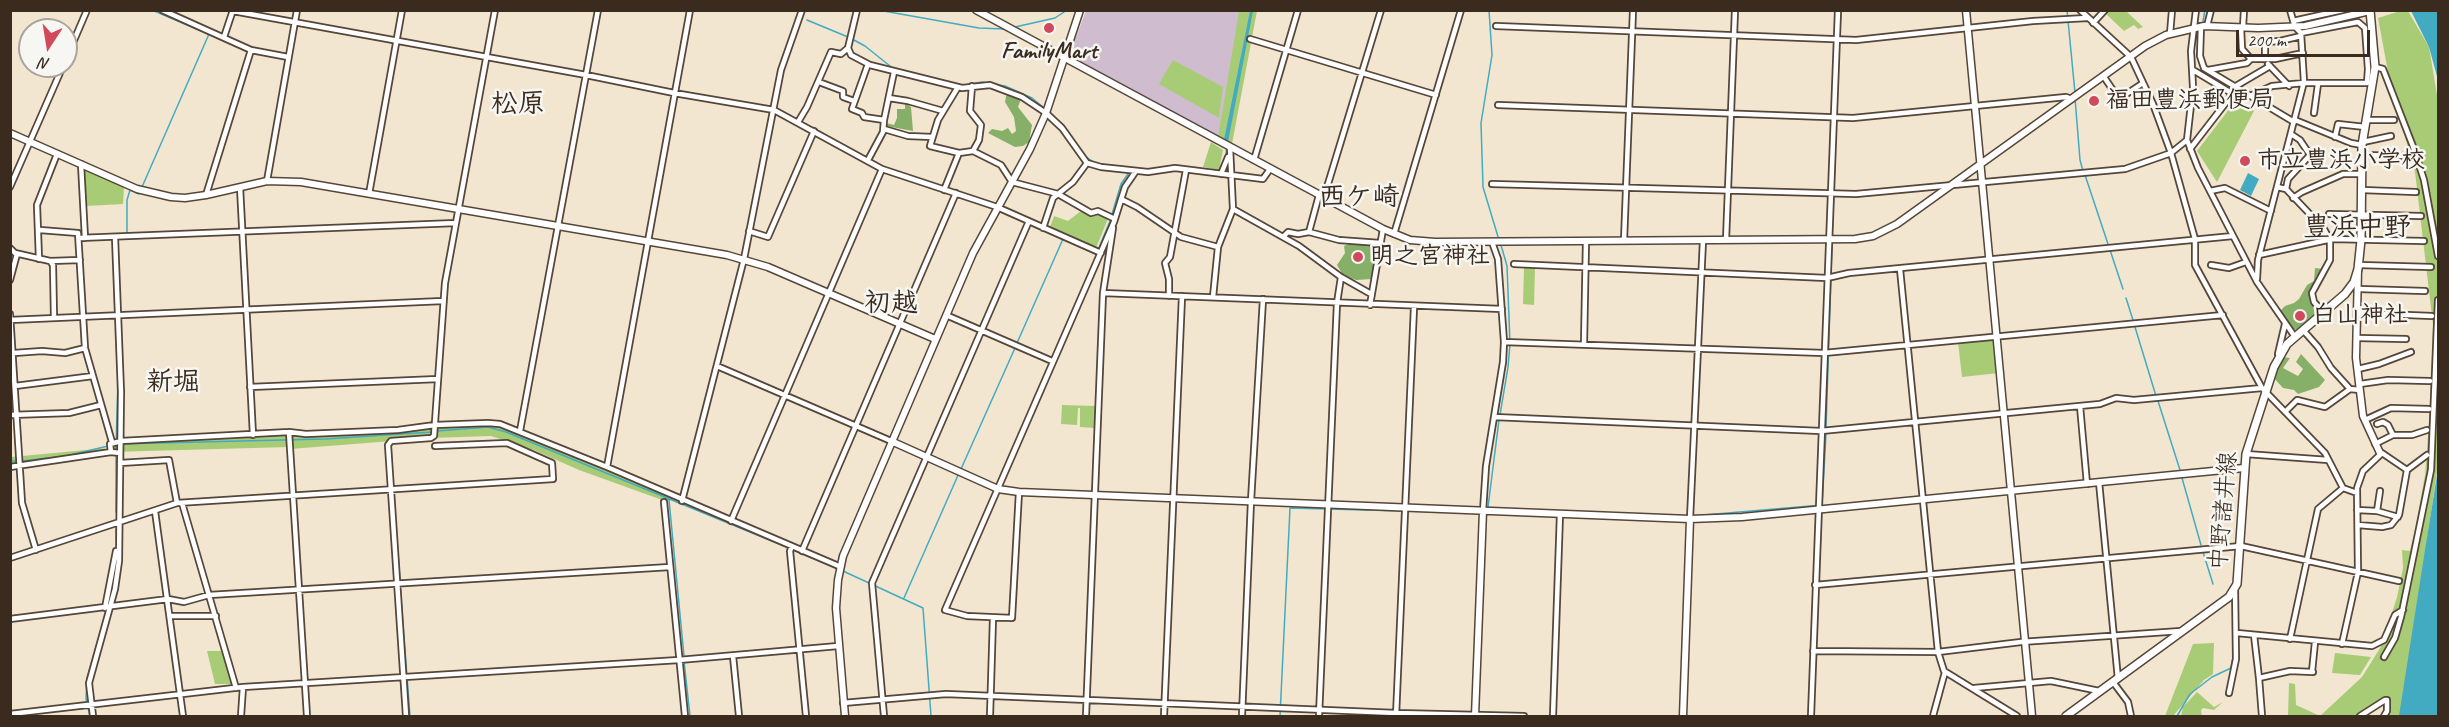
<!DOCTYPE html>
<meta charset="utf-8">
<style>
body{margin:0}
#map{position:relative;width:2449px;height:727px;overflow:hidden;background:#f2e6d0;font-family:Caveat,sans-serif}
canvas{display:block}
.frame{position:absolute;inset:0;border:12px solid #3b2a1e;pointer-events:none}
.north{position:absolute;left:18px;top:18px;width:60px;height:60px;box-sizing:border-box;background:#f6f6f2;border:2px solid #aba49d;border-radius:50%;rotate:192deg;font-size:16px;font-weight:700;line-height:24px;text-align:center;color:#3b2a1e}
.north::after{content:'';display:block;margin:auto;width:21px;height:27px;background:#d1495b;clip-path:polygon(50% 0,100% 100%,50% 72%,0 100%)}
.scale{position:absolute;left:2236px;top:30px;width:134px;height:27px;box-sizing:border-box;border:3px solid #3b2a1e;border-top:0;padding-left:8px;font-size:18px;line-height:21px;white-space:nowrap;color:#3b2a1e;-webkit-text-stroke:4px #f6f6f2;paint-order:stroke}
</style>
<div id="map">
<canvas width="2449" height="727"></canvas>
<div class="frame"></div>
<div class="north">N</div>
<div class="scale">200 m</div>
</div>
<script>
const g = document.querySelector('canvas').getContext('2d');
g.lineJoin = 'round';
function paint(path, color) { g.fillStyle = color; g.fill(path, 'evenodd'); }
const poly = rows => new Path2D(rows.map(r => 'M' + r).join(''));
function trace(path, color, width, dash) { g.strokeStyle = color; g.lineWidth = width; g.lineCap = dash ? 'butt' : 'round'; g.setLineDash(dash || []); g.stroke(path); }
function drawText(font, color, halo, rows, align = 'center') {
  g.font = font + ' Caveat,"Klee One",sans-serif'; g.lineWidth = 5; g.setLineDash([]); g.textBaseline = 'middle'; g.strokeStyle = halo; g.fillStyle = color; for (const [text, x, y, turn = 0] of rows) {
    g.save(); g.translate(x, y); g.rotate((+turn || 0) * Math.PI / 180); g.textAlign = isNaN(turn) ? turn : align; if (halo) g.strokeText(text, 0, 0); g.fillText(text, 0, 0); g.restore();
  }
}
paint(poly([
 [1086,11,1247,11,1223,139,1069,55]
]), '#cfbdcf');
paint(poly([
 [1239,11,1257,11,1232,144,1218,137],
 [2108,11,2126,11,2143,27,2138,29,2134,25,2124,31,2105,13],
 [2400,11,2408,11,2429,47,2438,101,2438,465,2401,716,2384,716,2387,700,2360,716,2288,716,2289,683,2295,684,2296,705,2320,716,2362,677,2382,645,2397,597,2403,568,2402,550,2410,551,2415,531,2425,475,2430,408,2433,325,2415,172,2391,88,2378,18],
 [1173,60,1223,87,1219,118,1159,84],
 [2237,103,2254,111,2217,182,2197,151,2230,108],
 [1211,142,1223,150,1219,170,1203,167],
 [84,169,124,187,123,204,86,206],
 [1081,211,1091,215,1098,213,1109,216,1096,248,1050,227,1054,216,1068,221],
 [1524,268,1535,268,1534,305,1523,304],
 [1995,339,1999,373,1962,377,1958,342],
 [1062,405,1096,406,1095,428,1080,427,1080,408,1078,408,1077,425,1061,424],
 [500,424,607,467,664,494,672,500,665,501,579,470,534,450,491,436,431,438,290,449,289,447,111,452,11,466,11,457,108,448,112,442],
 [2214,643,2213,674,2204,680,2173,716,2165,716,2193,644],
 [207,651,223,651,232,684,215,684],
 [2335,653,2371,657,2360,675,2332,673],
 [2197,692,2214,707,2223,702,2214,710,2203,708,2201,710,2202,716,2181,716,2183,707]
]), '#a8cc76');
paint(poly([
 [1009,94,1021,99,1018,107,1032,125,1029,142,1023,146,1015,147,988,133,992,129,1002,131,1008,128,1012,134,1016,131,1014,117,1005,102,1006,96],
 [905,102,911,107,913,131,886,126,886,123,894,125,897,118,897,109,905,109],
 [1351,243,1368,243,1375,254,1372,279,1356,280,1343,275,1337,265,1345,253,1344,246],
 [2315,268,2323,269,2312,293,2314,302,2320,309,2313,322,2296,330,2288,326,2281,310,2285,306,2294,303,2299,299,2307,285,2314,281],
 [2301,354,2325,380,2319,387,2298,394,2294,390,2283,388,2273,377,2282,357,2290,358,2283,368,2298,376,2303,369,2296,362]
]), '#86b067');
paint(poly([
 [1250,11,1253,11,1228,142,1224,140],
 [2411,11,2438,11,2438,80,2429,47],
 [2248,173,2259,179,2251,196,2240,190],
 [2438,469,2438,716,2399,716,2425,550]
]), '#42abc1');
trace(poly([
 [152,10,218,38],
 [878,10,979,28,1004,29],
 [1489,10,1492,55,1481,123,1483,187,1499,240],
 [2067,10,2075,93],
 [807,20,848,37],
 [2203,21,2205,10],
 [1015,27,1055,18,1067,10],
 [852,39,865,46,895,70],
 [1839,45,1841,10],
 [960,86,982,82,1005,86,1032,98,1044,108],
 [2075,98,2080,160,2083,171],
 [1084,156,1095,163],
 [1225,160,1227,147],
 [1117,167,1148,170],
 [2085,175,2123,289],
 [142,187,209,34],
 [123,234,127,234,127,200,130,190,139,194,140,192],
 [1832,237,1835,158],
 [113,240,115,313],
 [1098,250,1110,221,1121,184,1130,171],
 [2126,298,2133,320],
 [116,318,118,378,116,451],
 [2135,327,2156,396],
 [1017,343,1063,239,1096,254],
 [2158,401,2180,470],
 [1500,415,1508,367,1510,344,1507,266,1501,245],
 [1826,429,1832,242],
 [437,431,488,427,506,432,789,548],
 [116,444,325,439,432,432],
 [391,445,392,467],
 [116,455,116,512],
 [10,461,17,461],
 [22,461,66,456,108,446],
 [961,469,1015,348],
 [2182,478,2201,545],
 [669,500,684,656],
 [1488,507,1499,420],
 [395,516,400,580],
 [1692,516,1822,505,1826,434],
 [116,529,117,549],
 [793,550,839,569],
 [2203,552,2213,584],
 [843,571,923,608,931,716],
 [400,585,410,716],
 [904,598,959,473],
 [1683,632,1687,523],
 [684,661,690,716],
 [90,716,86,699,87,678,97,644],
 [1280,716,1290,508,1479,513],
 [2177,716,2190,694,2212,677,2231,668,2234,651]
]), '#42abc1', 1.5);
const minor = poly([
 [162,10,251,50,288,57],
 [2080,10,2131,57,2153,104,2171,153,2195,239,2195,265,2262,388,2325,453,2343,488,2357,493],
 [2196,10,2191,51,2193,87,2187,140,2198,168,2257,282,2295,337],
 [2290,10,2295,27,2301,33,2358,22,2365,28,2368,69,2367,83],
 [233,11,586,75,674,93,774,110,882,169,997,207,1101,253],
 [2293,21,2343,10],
 [2093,23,2105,10],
 [1496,26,1856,40,2033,21,2087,18],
 [2201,26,2200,56,2204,68,2294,122],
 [2207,26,2211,10],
 [2241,27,2242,49,2251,59,2275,59,2303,53],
 [2243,27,2244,10],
 [2170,34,2172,10],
 [224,37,233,10],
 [1250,39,1436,95],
 [848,48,851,55,870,65,962,88,990,85,1022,97,1046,113,1062,128,1087,163,1101,167,1148,172,1175,168,1263,179,1270,169],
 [66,59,87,10],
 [2265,59,2265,42,2280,41,2301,36],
 [868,64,852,109,862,113,864,117,884,120],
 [2268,64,2289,86],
 [2375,67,2383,69,2414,149,2424,180,2438,256],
 [2193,70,2233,94],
 [2208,70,2247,63,2251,59],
 [2104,77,2119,99,2143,83],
 [819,82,843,91,843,97,854,101],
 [2236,86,2270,66],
 [958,87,938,120,930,146,959,153],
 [2250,96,2272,86,2304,83,2367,83],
 [889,98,908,101,943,111],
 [1498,105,1853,118,2066,97,2072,99],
 [2314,113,2318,84],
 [2295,120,2351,143,2362,145],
 [2367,120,2394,120],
 [798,122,807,107,831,52,841,54,848,48,857,10],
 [884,129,908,136,932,137],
 [2335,137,2338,124,2365,127],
 [2363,142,2391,136],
 [2190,149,2238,87],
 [973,151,1001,165,1012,182,1058,194,1091,213,1098,211,1115,219],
 [2362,155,2407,156],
 [868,160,883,132,884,120,894,72],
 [1254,160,1298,10],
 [81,164,85,238],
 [1221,174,1228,157],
 [267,181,297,10],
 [1492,184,1856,194,2125,169,2171,153,2187,140],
 [10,187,63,66],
 [240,187,253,435],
 [2277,187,2286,189,2324,229,2330,240,2330,260,2312,293,2314,302,2324,313],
 [2286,189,2288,179,2310,155,2300,140,2291,134],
 [944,190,959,153,973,151,979,140,981,125,970,111,972,86],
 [2362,190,2416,192],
 [2210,191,2225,188,2271,211],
 [369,194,402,10],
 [206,195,251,50],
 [1324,197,1381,10],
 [2293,198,2302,192,2343,174,2362,174],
 [1121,199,1137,207,1181,237,1218,247],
 [1233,209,1299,246,1341,277,1371,294],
 [2329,214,2421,216],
 [1043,228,1053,198,1073,182,1087,163],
 [40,230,78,233,85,348,112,442],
 [749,231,768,237,814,131],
 [1309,232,1319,195],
 [1394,234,1461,10],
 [1283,237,1288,232,1298,234,1309,232,1339,240,1380,243],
 [79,238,456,223],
 [1726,240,1735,10],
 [1624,241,1633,10],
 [10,248,15,253,50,261,53,265,54,318],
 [2259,255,2332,239,2424,241],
 [39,259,37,205,57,154],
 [50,261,80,260],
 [1514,264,1827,278,1849,273,2233,236],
 [2211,265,2229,268,2246,262],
 [2359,265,2431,267],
 [1900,269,1938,652,1944,671,2017,716],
 [2257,279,2258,260,2304,82,2301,33],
 [10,280,17,254],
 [2359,289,2425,291],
 [1103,293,1502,309],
 [1169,296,1169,279,1165,263,1170,257,1186,170],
 [1213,297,1218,247,1233,209,1230,148],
 [1370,305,1383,229],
 [2358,313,2432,316],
 [10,314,22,503,36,550],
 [946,315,1052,361],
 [10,320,443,301],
 [2303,330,2318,347,2331,368,2350,389,2360,390],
 [2357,338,2406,339],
 [1504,342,1824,353,2223,315],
 [1584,344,1586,241],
 [14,353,42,351,65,353,85,348],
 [2278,354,2285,324],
 [717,366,891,441],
 [2358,369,2379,364,2411,352],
 [2360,384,2388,380,2430,381],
 [15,386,93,376],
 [250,387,438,379],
 [2080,406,2087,484],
 [2285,412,2297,400,2325,407,2350,389],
 [10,415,69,413,101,405],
 [1494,417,1821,431,2100,404,2116,398,2134,400,2262,388],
 [2365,420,2391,408,2429,409],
 [2377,424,2383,422,2388,425,2393,435],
 [520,431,598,10],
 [289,432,307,716],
 [2375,444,2393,435,2412,435,2427,430],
 [111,452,110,444,121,441,289,432,306,434,398,430,435,425,488,423,500,424,607,467,841,567],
 [2246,454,2328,460],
 [120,463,169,460,177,503],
 [10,467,111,452,120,453],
 [607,467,690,10],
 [2099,482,2118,679],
 [1019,492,1012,618,967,616,945,610,1114,222,1125,187,1136,171],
 [682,501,744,259,781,70,802,10],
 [664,502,685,716],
 [182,503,236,688],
 [2357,510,2377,511,2398,517],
 [155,511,183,716],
 [1483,511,1486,466,1503,362,1504,342,1498,259,1492,242],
 [2377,511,2380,491],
 [1690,519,1703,240],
 [731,521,882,169],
 [2358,525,2382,527,2391,525,2399,515,2407,470,2427,455],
 [792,546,790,551,806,716],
 [802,551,956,193],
 [10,558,177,503,553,479,552,463,507,443,435,446],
 [1815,585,2241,546,2399,581],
 [105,608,116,551],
 [170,616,216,616],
 [10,619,168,599,184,602,209,595,670,567],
 [2237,633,2372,646,2384,640,2395,615,2403,610],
 [2254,635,2259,678,2290,671,2313,672],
 [2290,639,2318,509,2343,488],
 [2342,644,2358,572,2357,488,2363,471,2382,453,2407,470],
 [1813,651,1938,652,2021,642,2181,631],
 [733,656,739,716],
 [2384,657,2395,638,2401,617,2431,470,2438,300],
 [2312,672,2315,642],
 [2259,678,2262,716],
 [2113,682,2128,702,2131,716],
 [1974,688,2051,681,2099,691],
 [2229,693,2236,659,2235,588],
 [843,703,946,694,1396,713,1524,716],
 [10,714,243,687,679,660,838,646],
 [93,716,89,683,115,589,119,561,121,392,115,237],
 [241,716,243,687],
 [406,716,388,445,391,441,431,438,434,436,445,283,495,10],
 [884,716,872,583,1029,221],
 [990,716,993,618],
 [1086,716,1103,293,1113,228],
 [1164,716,1182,296],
 [1242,716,1251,501,1263,299],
 [1319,716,1337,303,1341,277],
 [1396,716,1414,307],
 [1553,716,1560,514],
 [1811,716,1838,10],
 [1933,716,1945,672],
 [2360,716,2385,700,2387,700,2387,711,2384,716]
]);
const tertiary = poly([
 [976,10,1383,229,1410,240,1435,242,1855,239,1873,236,1897,224,2145,46,2166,35,2204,26,2258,28,2305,26,2370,11],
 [1966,10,2032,716],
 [10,133,137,189,171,197,185,198,206,195,267,181,301,182,727,255,768,267,935,339],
 [2358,269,2356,358,2363,416,2380,453],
 [891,441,998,489,1019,492,1690,519,1742,517,2244,468],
 [845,716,836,608,838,580,843,556,973,253,1030,149,1046,113,1080,10],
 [1475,716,1483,511],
 [1683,716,1690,519]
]);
const secondary = poly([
 [2066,716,2229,597,2237,584,2246,454,2274,367,2287,344,2345,294,2354,282,2358,269,2361,240,2362,145,2375,67,2370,10]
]);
trace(minor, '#564639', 8);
trace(tertiary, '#564639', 9);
trace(secondary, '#564639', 10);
trace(minor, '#fff', 4.5);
trace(tertiary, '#fff', 6);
trace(secondary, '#fff', 7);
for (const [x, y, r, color] of [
 [1049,28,6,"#d1495b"],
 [2094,101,6,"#d1495b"],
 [2245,161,6,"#d1495b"],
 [1358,257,6,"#d1495b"],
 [2300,316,6,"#d1495b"]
]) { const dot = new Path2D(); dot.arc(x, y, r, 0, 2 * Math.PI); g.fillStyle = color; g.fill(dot); trace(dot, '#f6f6f2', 2); }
drawText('bold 24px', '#3b2a1e', '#f6f6f2', [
 ["FamilyMart",1049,52,"center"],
 ["福田豊浜郵便局",2106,101],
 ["市立豊浜小学校",2257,161],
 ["明之宮神社",1370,257],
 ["白山神社",2312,316]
], 'left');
drawText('24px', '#3b2a1e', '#f6f6f2', [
 ["中野諸井線",2224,511,-85]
]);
drawText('bold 27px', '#3b2a1e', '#f6f6f2', [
 ["松原",518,105],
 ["西ケ崎",1359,198],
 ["豊浜中野",2357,228],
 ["初越",891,304],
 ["新堀",173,383]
]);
</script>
